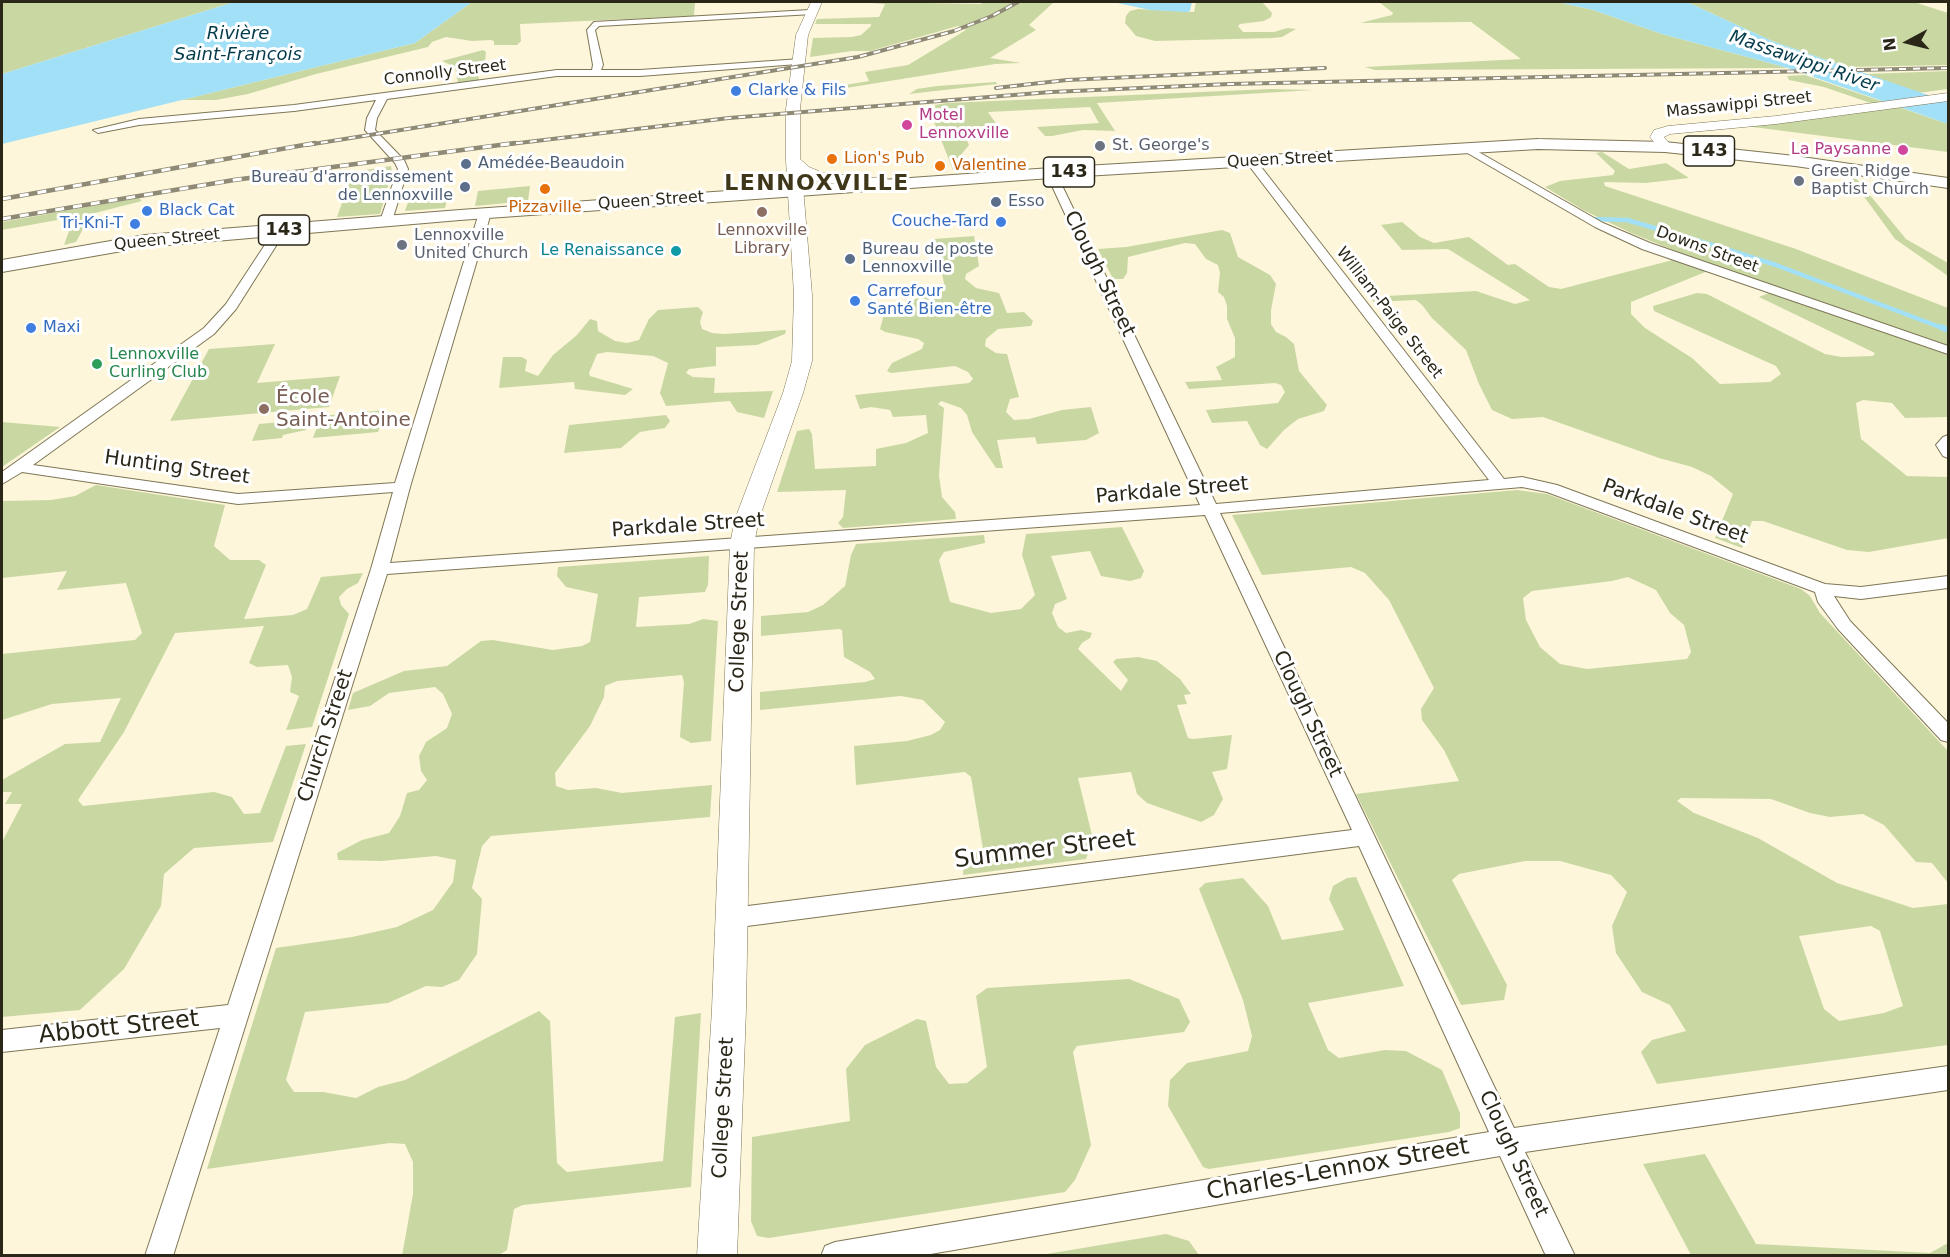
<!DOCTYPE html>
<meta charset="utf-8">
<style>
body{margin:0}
#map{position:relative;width:1950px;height:1257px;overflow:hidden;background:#fdf6da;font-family:"DejaVu Sans",sans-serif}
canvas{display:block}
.frame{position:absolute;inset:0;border:3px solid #2a2719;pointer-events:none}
.north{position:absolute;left:1878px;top:12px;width:60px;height:60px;-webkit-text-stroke:4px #fff;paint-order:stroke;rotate:263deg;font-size:16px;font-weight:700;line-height:24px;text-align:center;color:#2a2719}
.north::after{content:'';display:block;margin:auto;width:21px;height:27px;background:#2a2719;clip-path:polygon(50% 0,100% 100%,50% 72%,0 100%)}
</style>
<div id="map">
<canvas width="1950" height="1257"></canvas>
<div class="frame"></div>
<div class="north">N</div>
</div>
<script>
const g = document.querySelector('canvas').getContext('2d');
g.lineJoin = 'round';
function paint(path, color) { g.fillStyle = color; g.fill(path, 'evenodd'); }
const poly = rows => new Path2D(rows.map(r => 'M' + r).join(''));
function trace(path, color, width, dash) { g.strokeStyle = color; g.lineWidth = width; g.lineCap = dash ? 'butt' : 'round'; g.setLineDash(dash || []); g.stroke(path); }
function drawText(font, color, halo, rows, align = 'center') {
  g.font = font + ' "DejaVu Sans",sans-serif'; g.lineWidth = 6; g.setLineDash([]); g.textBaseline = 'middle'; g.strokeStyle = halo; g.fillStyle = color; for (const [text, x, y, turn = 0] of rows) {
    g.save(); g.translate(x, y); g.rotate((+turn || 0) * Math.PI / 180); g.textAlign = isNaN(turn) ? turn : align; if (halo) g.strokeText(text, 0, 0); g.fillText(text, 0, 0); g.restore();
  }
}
paint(poly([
 [2,2,234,2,2,74],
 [472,2,695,2,694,16,520,24,521,41,517,45,494,45,494,41,491,40,472,41,446,37,432,42,428,47,316,74,248,94,216,100,182,100,415,43],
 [872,2,981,4,982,2,1054,2,1029,25,1036,30,990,58,1021,63,995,64,846,88,845,85,869,81,865,72,908,65,966,30,958,26,870,51,852,51,810,57,813,38,852,37,861,35,871,26,871,24,815,24,817,19,879,17,885,4,871,3],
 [1196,2,1262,2,1272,13,1271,17,1264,21,1240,24,1238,26,1243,32,1274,32,1287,28,1296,29,1282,37,1273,38,1155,41,1136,36,1125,23,1126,16,1130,11,1138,9,1194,12],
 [1379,2,1557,2,1593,10,1662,34,1788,68,1375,70,1365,67,1521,59,1471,22,1360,23,1392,15,1393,13],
 [1687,2,1914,2,1948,13,1948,65,1847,67,1772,41],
 [483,50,486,52,485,61,477,69,479,80,458,83,455,67,442,61],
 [1948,71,1948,89,1918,93,1866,74],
 [1805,75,1948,124,1948,152,1745,126,1885,108,1824,87,1789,80,1787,76],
 [996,82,997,84,909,94,917,89,937,86],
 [1271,89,1313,90,1097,103,1115,131,1083,130,1052,136,1045,136,1037,127,1099,123,1090,107,988,112,997,125,973,127,974,129,963,131,969,145,959,157,960,170,953,170,934,122,937,118,935,105,947,103],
 [1602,152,1629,169,1666,163,1689,178,1646,183,1604,182,1605,186,1796,249,1948,308,1948,417,1905,418,1892,403,1863,400,1856,403,1861,439,1907,476,1948,477,1948,538,1869,552,1847,550,1763,521,1752,521,1742,548,1715,538,1733,494,1711,476,1692,467,1659,458,1543,417,1512,419,1492,410,1479,384,1466,350,1432,318,1422,305,1416,300,1374,302,1369,297,1476,291,1515,304,1530,300,1448,249,1402,250,1381,225,1402,222,1420,237,1434,243,1469,237,1508,265,1515,264,1549,287,1561,289,1688,256,1631,233,1583,210,1545,187,1560,181,1613,175,1615,171,1596,153],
 [1718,267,1779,289,1759,297,1875,353,1873,356,1842,357,1825,354,1707,294,1697,293,1653,306,1654,311,1776,366,1781,374,1770,382,1720,384,1692,358,1645,328,1631,314,1631,302],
 [391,166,392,172,380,214,337,217,353,172],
 [1849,176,1855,177,1906,239,1948,263,1948,276,1895,239],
 [530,186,528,201,475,206,478,191],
 [449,193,445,208,405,211,410,196],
 [139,198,142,201,91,214,76,242,64,245,74,217,2,230,2,222],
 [1222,230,1230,233,1238,257,1270,275,1276,284,1271,310,1271,324,1276,332,1286,337,1294,344,1299,371,1327,405,1324,411,1298,419,1284,430,1267,449,1260,445,1247,421,1212,423,1206,410,1278,403,1285,392,1281,385,1275,383,1189,389,1185,382,1222,380,1216,367,1235,357,1235,338,1227,319,1227,306,1224,297,1218,292,1220,273,1218,265,1206,259,1195,244,1185,243,1128,257,1127,273,1123,279,1113,279,1098,249,1126,247],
 [974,236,979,266,966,274,965,279,976,288,999,293,1007,313,1024,312,1033,321,1031,326,998,329,986,339,985,346,996,353,1007,354,1019,397,1010,399,1006,412,1014,420,1029,419,1062,410,1091,407,1099,433,1086,440,1037,444,1035,437,997,440,1003,468,996,468,972,432,967,415,961,408,941,401,938,404,944,408,939,475,942,497,955,512,956,519,843,528,838,523,843,517,846,490,777,492,797,431,809,429,812,434,815,469,876,466,876,449,906,443,928,433,926,415,893,417,890,410,871,407,860,409,855,395,969,383,973,379,968,372,955,366,891,373,887,371,892,363,922,349,924,343,918,339,885,332,880,329,885,310,937,291,944,283,934,239],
 [698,307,703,312,700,322,702,329,712,333,724,334,786,330,785,334,757,345,716,347,716,366,689,369,686,373,693,377,715,378,714,393,773,391,764,418,737,412,730,401,666,406,660,393,668,363,653,356,607,352,597,354,589,373,590,376,633,389,625,395,575,389,574,382,499,388,503,357,522,357,527,360,525,371,538,376,553,355,577,335,590,319,597,321,598,331,615,341,627,343,639,340,649,319,658,310],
 [275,344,257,383,340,376,329,407,170,421,209,349],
 [385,410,378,432,313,438,321,416],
 [666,415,670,421,665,428,640,432,621,448,564,453,569,425],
 [310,419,306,430,283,435,282,438,252,441,259,424],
 [2,422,60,427,2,467],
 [96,485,225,505,214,546,230,560,259,560,266,565,244,619,293,615,307,609,321,577,363,573,358,583,347,589,339,597,341,605,349,614,312,727,286,730,299,696,290,692,292,677,288,665,257,667,249,663,264,626,175,633,124,732,78,800,83,806,214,792,232,797,244,814,260,813,286,746,306,744,273,842,194,848,164,874,161,906,124,969,80,1010,2,1017,2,842,22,804,5,804,12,792,2,792,2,780,65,744,100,742,121,698,52,704,2,720,2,654,135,640,142,633,126,583,57,590,67,571,2,578,2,501,51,500,75,496],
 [1517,490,1547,494,1801,589,1810,596,1820,613,1948,751,1948,883,1932,863,1916,862,1884,825,1863,814,1830,817,1810,813,1771,799,1681,798,1677,801,1694,813,1758,838,1837,883,1913,908,1948,904,1948,1045,1657,1084,1641,1052,1652,1040,1686,1031,1670,1005,1642,992,1616,953,1612,926,1627,892,1611,875,1560,861,1525,861,1459,874,1452,880,1507,985,1504,1000,1461,1005,1356,794,1459,781,1444,750,1422,720,1421,709,1434,688,1389,600,1365,573,1351,567,1262,575,1232,515],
 [1628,577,1656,590,1670,613,1684,625,1691,652,1687,659,1587,669,1560,664,1540,647,1526,620,1523,598,1532,591,1612,581],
 [1871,926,1880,931,1903,1006,1884,1013,1839,1021,1824,1009,1799,936],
 [1122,527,1144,571,1141,578,1130,581,1101,576,1090,551,1051,556,1067,599,1055,604,1052,613,1058,627,1066,633,1081,630,1092,633,1090,638,1082,643,1078,649,1121,691,1128,680,1113,662,1116,659,1138,657,1157,661,1180,679,1191,694,1184,695,1187,704,1177,705,1188,738,1193,739,1232,735,1227,769,1212,772,1223,799,1214,815,1201,822,1147,803,1137,794,1131,772,1078,778,1093,839,1086,859,963,875,964,859,983,849,971,777,965,772,856,785,854,746,907,741,931,735,940,730,945,722,923,700,901,696,760,710,760,692,865,682,875,679,870,672,844,657,842,630,839,629,761,636,761,616,808,612,823,605,845,586,851,555,856,544,984,535,985,543,944,552,939,560,950,602,991,613,1021,609,1035,595,1022,555,1026,534],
 [709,556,708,585,705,592,639,597,636,627,689,624,703,619,718,621,711,741,691,743,680,737,684,682,682,675,617,681,605,686,604,697,590,726,555,773,556,786,568,790,596,788,622,793,712,785,710,817,491,836,482,846,472,888,482,899,477,954,459,980,442,987,426,986,388,1003,305,1012,286,1080,294,1092,323,1092,356,1098,378,1087,405,1080,539,1011,550,1021,557,1163,567,1172,663,1161,675,1017,701,1013,691,1187,523,1205,514,1209,507,1250,499,1255,402,1256,413,1194,413,1162,405,1144,390,1143,207,1169,276,948,352,937,397,927,433,910,453,882,456,860,436,856,381,861,338,860,337,853,362,840,389,833,400,816,407,793,419,790,427,780,421,771,419,756,426,742,447,728,452,714,443,694,435,687,389,693,370,706,348,710,353,693,404,671,447,666,481,641,493,640,553,650,582,646,590,642,598,594,566,587,557,576,558,567],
 [1356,877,1404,986,1308,1003,1328,1050,1339,1058,1385,1050,1406,1051,1442,1070,1460,1113,1460,1128,1449,1132,1209,1169,1203,1167,1168,1106,1170,1080,1187,1063,1248,1051,1252,1036,1243,1000,1199,889,1205,883,1243,878,1268,906,1282,940,1344,930,1329,899,1333,886,1347,878],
 [1129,979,1179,999,1190,1022,1184,1032,1077,1046,1073,1052,1091,1145,1075,1180,1065,1192,769,1238,757,1236,751,1221,752,1137,850,1121,846,1069,865,1045,917,1019,926,1021,936,1067,949,1084,967,1083,987,1067,976,996,987,988],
 [1705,1154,1756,1244,1930,1253,1948,1243,1948,1255,1691,1255,1643,1164],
 [1166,1234,1189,1241,1199,1255,1041,1255]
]), '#c9d8a3');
paint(poly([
 [234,2,472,2,415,43,2,144,2,74],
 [1113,2,1192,2,1190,11,1187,12,1150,10],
 [1557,2,1687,2,1772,41,1948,102,1948,124,1788,68,1662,34,1593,10]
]), '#a1e0f7');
trace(poly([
 [1589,219,1627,220,1716,246,1776,265,1945,329]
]), '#a1e0f7', 4.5);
trace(poly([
 [1941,327,1948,330]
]), '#a1e0f7', 6);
const street = poly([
 [810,10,814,12,813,14,599,26,595,30,603,65,601,70,640,70,801,59,801,63,798,64,640,76,557,76,387,99,377,118,375,130,404,160,408,169,392,221,386,224,380,221,398,169,395,163,365,130,367,118,376,100,294,111,139,125,98,133,93,130,139,119,294,105,557,70,592,70,593,65,587,30,594,22,810,10],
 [1468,146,1603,223,1650,243,1948,346,1948,354,1642,249,1595,227,1464,151,1463,149,1468,146],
 [1251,158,1255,159,1504,479,1522,477,1557,485,1825,584,1861,587,1948,576,1948,588,1861,599,1834,596,1850,621,1948,723,1948,742,1941,740,1838,629,1818,602,1815,592,1547,492,1522,487,1220,513,1514,1128,1948,1066,1948,1090,1525,1152,1575,1256,1546,1256,1500,1156,919,1256,821,1256,825,1246,835,1242,1489,1132,1359,846,732,928,724,925,721,918,724,911,732,908,1352,830,1205,515,387,574,173,1256,145,1256,220,1028,2,1052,2,1030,228,1005,371,569,393,492,238,504,22,472,2,484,2,472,204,328,226,304,276,228,280,226,286,230,236,309,214,334,33,465,238,494,395,483,479,213,485,210,491,213,410,487,390,563,1200,505,1046,173,1051,170,1056,173,1216,504,1489,480,1247,163,1247,159,1251,158],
 [1948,435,1948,458,1943,456,1936,445,1943,437,1948,435]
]);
const secondary = poly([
 [811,2,822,2,808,35,800,109,800,159,809,167,823,173,887,179,895,184,887,189,820,182,802,175,812,295,812,361,803,393,759,519,754,544,746,1009,737,1256,697,1256,712,1009,730,544,735,519,783,393,792,361,794,295,786,160,786,109,796,35,811,2],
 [1948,93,1948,101,1776,124,1670,134,1664,137,1672,147,1665,151,1660,150,1650,137,1654,130,1668,126,1776,116,1948,93]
]);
const primary = poly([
 [1538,139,1665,142,1795,156,1948,178,1948,188,1795,166,1665,152,1538,149,1051,178,460,220,145,247,2,272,2,260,145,235,460,210,1051,168,1538,139]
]);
trace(street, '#7e7656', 2);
trace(secondary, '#7e7656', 1);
trace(primary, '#7e7656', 2);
paint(street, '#fff');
paint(secondary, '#fff');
paint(primary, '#fff');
const railFar1 = poly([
 [996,88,1067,80,1325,68],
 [307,145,858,57,954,31,992,16,1018,2],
 [502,145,729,118,1051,92,1230,84,1948,68]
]);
const rail = poly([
 [2,199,315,143],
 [2,219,234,180,515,143]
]);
trace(railFar1, '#8f8a75', 4);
trace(rail, '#8f8a75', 4.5);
trace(railFar1, '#fff', 2, [7]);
trace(rail, '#fff', 3, [9]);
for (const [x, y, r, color] of [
 [736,91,6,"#3f7fe0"],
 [907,125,6,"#d1479c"],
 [1100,146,6,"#6b7280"],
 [1903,150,6,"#d1479c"],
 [832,159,6,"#e8710a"],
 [466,164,6,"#5c6f8a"],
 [940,166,6,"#e8710a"],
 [1799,181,6,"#6b7280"],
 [465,187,6,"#5c6f8a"],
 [545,189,6,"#e8710a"],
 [996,202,6,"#5c6f8a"],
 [147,211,6,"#3f7fe0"],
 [762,212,6,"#8d6e63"],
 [1001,222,6,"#3f7fe0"],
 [135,224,6,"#3f7fe0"],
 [402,245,6,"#6b7280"],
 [676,251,6,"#0f9aa8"],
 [850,259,6,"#5c6f8a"],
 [855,301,6,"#3f7fe0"],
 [31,328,6,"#3f7fe0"],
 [97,364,6,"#2e9e5b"],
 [264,409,6,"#8d6e63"]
]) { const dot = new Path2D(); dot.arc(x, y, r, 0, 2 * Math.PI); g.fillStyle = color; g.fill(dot); trace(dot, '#fff', 2); }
drawText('16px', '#2a2719', '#fff', [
 ["Connolly Street",445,73,-7],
 ["Massawippi Street",1739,105,-6],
 ["Queen Street",1280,160,-3],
 ["Queen Street",651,201,-4],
 ["Queen Street",167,240,-6],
 ["Downs Street",1707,250,20],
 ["William-Paige Street",1389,313,52]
]);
drawText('16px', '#366cbe', '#fff', [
 ["Clarke & Fils",748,91],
 ["Black Cat",159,211],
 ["Couche-Tard",989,222,"right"],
 ["Tri-Kni-T",123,224,"right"],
 ["Carrefour",867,292],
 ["Santé Bien-être",867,310],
 ["Maxi",43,328]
], 'left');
drawText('16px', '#b23c85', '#fff', [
 ["Motel",919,116],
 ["Lennoxville",919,134],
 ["La Paysanne",1891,150,"right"]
], 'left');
drawText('16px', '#5b616d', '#fff', [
 ["St. George's",1112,146],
 ["Green Ridge",1811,172],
 ["Baptist Church",1811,190],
 ["Lennoxville",414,236],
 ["United Church",414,254]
], 'left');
drawText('16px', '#c56008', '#fff', [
 ["Lion's Pub",844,159],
 ["Valentine",952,166],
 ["Pizzaville",545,208,"center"]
], 'left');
drawText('16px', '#4e5e75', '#fff', [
 ["Amédée-Beaudoin",478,164],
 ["Bureau d'arrondissement",453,178,"right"],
 ["de Lennoxville",453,196,"right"],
 ["Esso",1008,202],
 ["Bureau de poste",862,250],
 ["Lennoxville",862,268]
], 'left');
drawText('16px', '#785e54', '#fff', [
 ["Lennoxville",762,231],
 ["Library",762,249]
]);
drawText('16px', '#0d838f', '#fff', [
 ["Le Renaissance",664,251]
], 'right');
drawText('16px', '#27864d', '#fff', [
 ["Lennoxville",109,355],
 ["Curling Club",109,373]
], 'left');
drawText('italic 18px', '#033b4b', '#fff', [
 ["Rivière",238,34],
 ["Saint-François",238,55],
 ["Massawippi River",1804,62,19]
]);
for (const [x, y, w] of [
 [1709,151,51],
 [1069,172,51],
 [284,230,51]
]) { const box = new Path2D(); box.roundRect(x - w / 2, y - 15, w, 30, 4.5); g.fillStyle = '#fff'; g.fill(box); trace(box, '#2a2719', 1.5); }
drawText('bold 18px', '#2a2719', null, [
 ["143",1709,151],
 ["143",1069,172],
 ["143",284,230]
]);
drawText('20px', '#2a2719', '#fff', [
 ["Clough Street",1099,274,64],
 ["Hunting Street",177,468,8],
 ["Parkdale Street",1172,491,-5],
 ["Parkdale Street",1675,512,20],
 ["Parkdale Street",688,526,-4],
 ["College Street",740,622,-88],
 ["Clough Street",1307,714,65],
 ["Church Street",326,736,-72],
 ["College Street",724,1108,-87],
 ["Clough Street",1513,1154,65]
]);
drawText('20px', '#785e54', '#fff', [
 ["École",276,398],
 ["Saint-Antoine",276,421]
], 'left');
g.letterSpacing = '1.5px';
drawText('bold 22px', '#3f3719', '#fff', [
 ["LENNOXVILLE",817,184]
]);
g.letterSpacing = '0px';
drawText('24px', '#2a2719', '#fff', [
 ["Summer Street",1045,850,-7],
 ["Abbott Street",119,1028,-6],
 ["Charles-Lennox Street",1338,1170,-10]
]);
</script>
